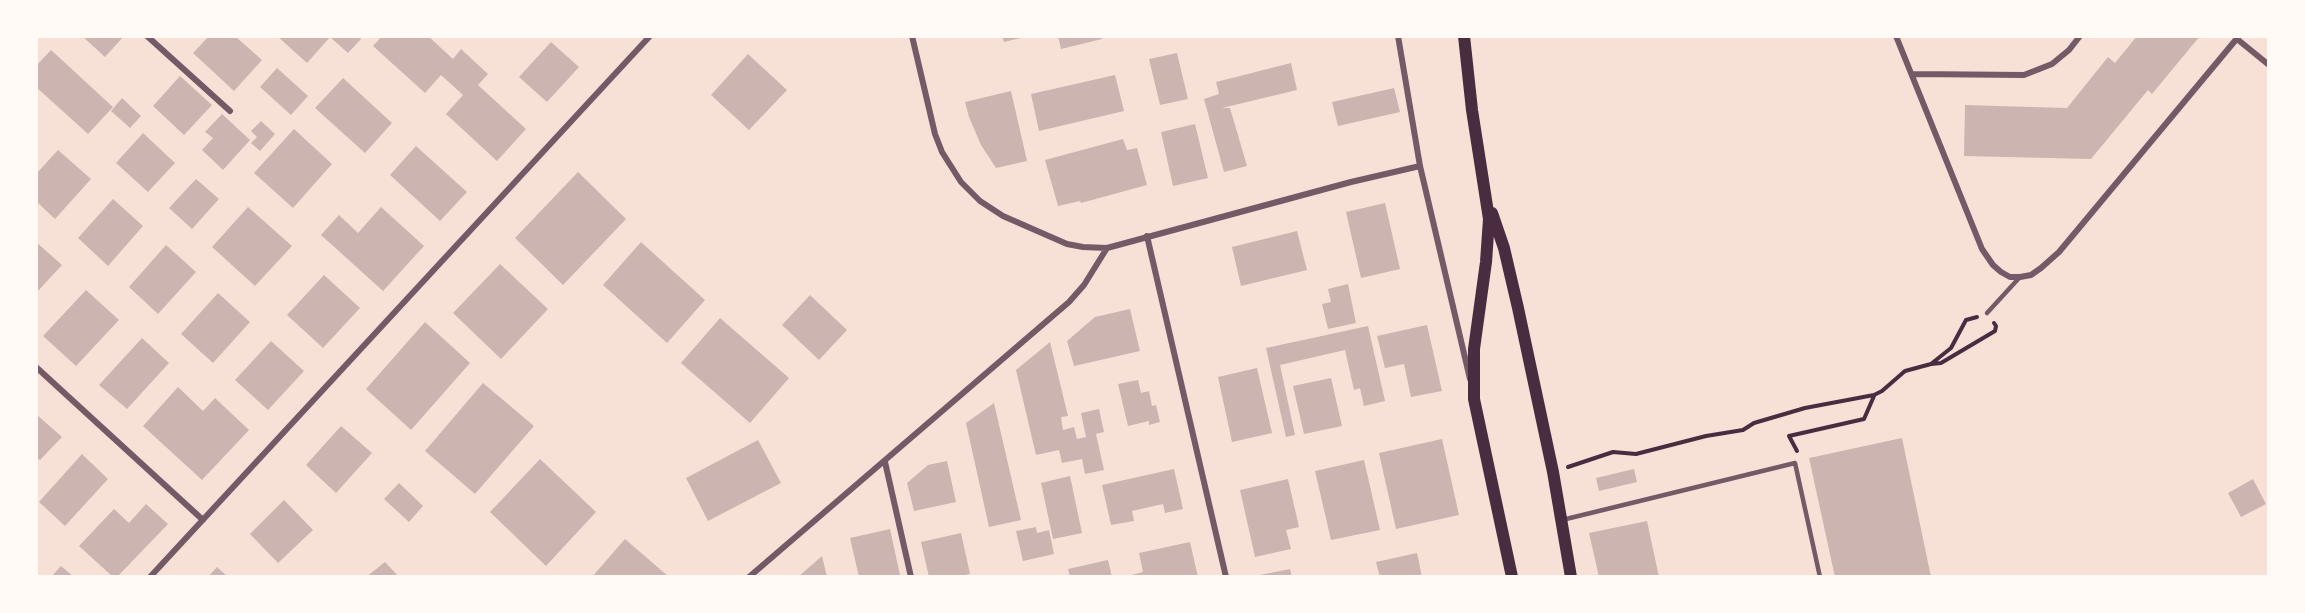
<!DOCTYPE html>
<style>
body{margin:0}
#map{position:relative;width:2305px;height:613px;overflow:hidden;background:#f7e1d7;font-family:"Space Grotesk",sans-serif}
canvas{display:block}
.frame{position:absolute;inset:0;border:38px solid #fffaf5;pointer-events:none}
</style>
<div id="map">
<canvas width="2305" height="613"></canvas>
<div class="frame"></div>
</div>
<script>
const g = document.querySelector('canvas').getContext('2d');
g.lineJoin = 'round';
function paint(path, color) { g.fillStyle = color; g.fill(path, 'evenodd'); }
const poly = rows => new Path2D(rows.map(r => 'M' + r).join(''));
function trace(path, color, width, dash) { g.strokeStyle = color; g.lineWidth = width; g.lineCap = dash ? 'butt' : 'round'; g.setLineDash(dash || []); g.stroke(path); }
paint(poly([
 [82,36,124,36,105,57],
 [209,36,235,36,262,60,234,91,193,53],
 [277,36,359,36,361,39,348,53,330,37,307,63],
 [382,36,428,36,453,59,461,49,488,74,478,85,526,129,497,161,446,114,463,95,441,75,425,93,373,46],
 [1002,36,1025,36,1025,37,1004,42],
 [1058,36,1101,36,1102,39,1061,49],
 [2137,36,2200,36,2152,94,2148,90,2091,159,1964,156,1965,105,2067,108,2108,57,2115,63],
 [551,42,579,67,547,102,519,77],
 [51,50,113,107,88,134,36,87,36,66],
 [1177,53,1188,99,1160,105,1149,59],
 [748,54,787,90,749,130,711,95],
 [1291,63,1297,90,1222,108,1230,108,1247,166,1224,172,1204,99,1219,94,1216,82],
 [277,68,308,96,291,115,260,87],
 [1115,75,1124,111,1039,131,1031,94],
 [180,76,212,105,184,135,153,106],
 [343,78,392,123,365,153,315,108],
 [1394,88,1400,112,1338,126,1332,102],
 [1011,91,1027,161,996,168,981,145,969,117,965,102],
 [122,98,141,116,130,128,111,111],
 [222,114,250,140,223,170,202,150,213,138,205,132],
 [261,121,275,134,260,151,251,143,257,137,251,131],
 [1195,124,1208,178,1173,186,1161,132],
 [294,129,332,164,293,208,254,173],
 [143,133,175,163,148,192,116,163],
 [1123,139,1127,150,1137,148,1147,185,1081,203,1080,201,1058,206,1045,160],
 [416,146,467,192,440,221,390,175],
 [58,150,91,179,55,219,36,201,36,174],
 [578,172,626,219,563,285,515,238],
 [196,179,219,199,192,229,169,208],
 [113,199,143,226,108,266,78,238],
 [1385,203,1400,269,1361,278,1346,212],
 [248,207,292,246,255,286,212,247],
 [381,207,424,246,383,291,321,235,339,215,358,233],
 [1297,231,1307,270,1241,286,1232,247],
 [36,242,62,265,36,293],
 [641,242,705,300,667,343,603,285],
 [166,245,196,272,158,314,129,287],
 [500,264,548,309,501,359,453,313],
 [324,275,360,308,323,348,287,315],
 [1348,284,1356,323,1328,329,1322,304,1331,302,1328,289],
 [86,290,119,320,76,366,43,336],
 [218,293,250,322,213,363,181,334],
 [810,295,847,330,819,360,782,325],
 [1130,309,1140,351,1074,366,1067,341,1095,317],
 [720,318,789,378,750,423,681,363],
 [425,322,470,363,411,430,366,389],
 [1427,325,1442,391,1411,397,1404,364,1385,368,1377,336],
 [1368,326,1385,401,1364,406,1360,388,1354,390,1345,350,1280,365,1295,435,1286,437,1266,348],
 [142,338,169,363,127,409,99,385],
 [271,341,304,371,268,410,235,380],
 [1050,342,1068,416,1061,417,1063,430,1074,427,1077,439,1086,437,1081,413,1099,409,1104,432,1096,434,1104,470,1085,474,1082,459,1062,463,1059,450,1036,455,1016,370],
 [1257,368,1272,433,1232,442,1218,377],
 [1331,378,1342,426,1304,434,1293,386],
 [1138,380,1141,393,1149,391,1152,406,1156,405,1160,422,1149,425,1149,421,1128,426,1118,384],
 [483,383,534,426,475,494,425,451],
 [178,387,203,411,215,398,249,430,202,480,143,426],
 [994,403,1021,520,989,527,966,423],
 [36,414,62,437,40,460,36,457],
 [341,426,372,453,336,493,306,465],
 [1902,438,1931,577,1835,577,1809,458],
 [1442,439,1459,515,1396,529,1379,453],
 [758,440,781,483,708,521,686,478],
 [82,454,108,479,65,526,39,502],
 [540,459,596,512,546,566,490,512],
 [1364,460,1380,530,1331,540,1315,471],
 [947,461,956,502,914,511,907,483,928,465],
 [1174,469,1183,509,1165,513,1163,504,1132,511,1134,521,1111,525,1102,485],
 [1634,469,1637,482,1599,491,1596,478],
 [1070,476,1082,533,1053,539,1041,483],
 [1288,479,1299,527,1286,530,1291,549,1255,557,1240,490],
 [2253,479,2266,504,2241,517,2228,493],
 [399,483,423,506,409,522,384,499],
 [284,500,313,530,278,563,250,534],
 [146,504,168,524,117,577,113,577,79,546,114,509,129,523],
 [1647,521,1659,577,1599,577,1589,533],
 [1036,527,1037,533,1049,530,1054,554,1023,561,1016,531],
 [890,529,900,575,890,577,859,577,850,538],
 [961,533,970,574,955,577,929,577,921,542],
 [625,539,669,577,592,577],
 [1190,542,1198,577,1124,577,1143,572,1139,553],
 [1417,553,1422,577,1380,577,1376,562],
 [822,556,827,577,798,577],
 [1108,560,1112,577,1070,577,1068,569],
 [385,562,399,577,366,577],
 [61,566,74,577,51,577],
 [217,567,228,577,208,577],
 [1290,569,1292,577,1261,577,1260,575]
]), '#ccb4b1');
trace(poly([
 [1931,364,1941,363,1995,331,1996,326,1994,323],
 [1789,436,1797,451],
 [1789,436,1864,419,1874,396],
 [1568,467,1613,452,1636,454,1706,436,1743,430,1754,423,1805,408,1874,395,1882,391,1905,371,1931,364,1951,348,1966,320,1977,317]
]), '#4a2c40', 4);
trace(poly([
 [1987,313,2020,277],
 [1562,520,1795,463,1820,577]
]), '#755966', 4.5);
trace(poly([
 [147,36,230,111],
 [912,36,935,134,942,152,961,182,980,201,1003,216,1067,244,1083,247,1107,248,1351,182,1420,166],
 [1398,36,1420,166,1470,379],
 [1896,36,1982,249,1993,265,2001,272,2010,277,2020,277,2031,275,2041,268,2059,252,2239,36],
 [2237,39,2269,65],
 [1912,74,2024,75,2052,64,2069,50,2080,36],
 [1147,236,1226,577],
 [36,367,203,520],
 [885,462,911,577],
 [150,577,650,36],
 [749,577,1069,302,1084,285,1107,248]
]), '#755966', 6);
trace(poly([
 [1464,36,1472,110,1489,219,1486,262,1474,349,1474,399,1512,577],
 [1492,213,1504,248,1518,308,1553,472,1571,577]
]), '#4a2c40', 12);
</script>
